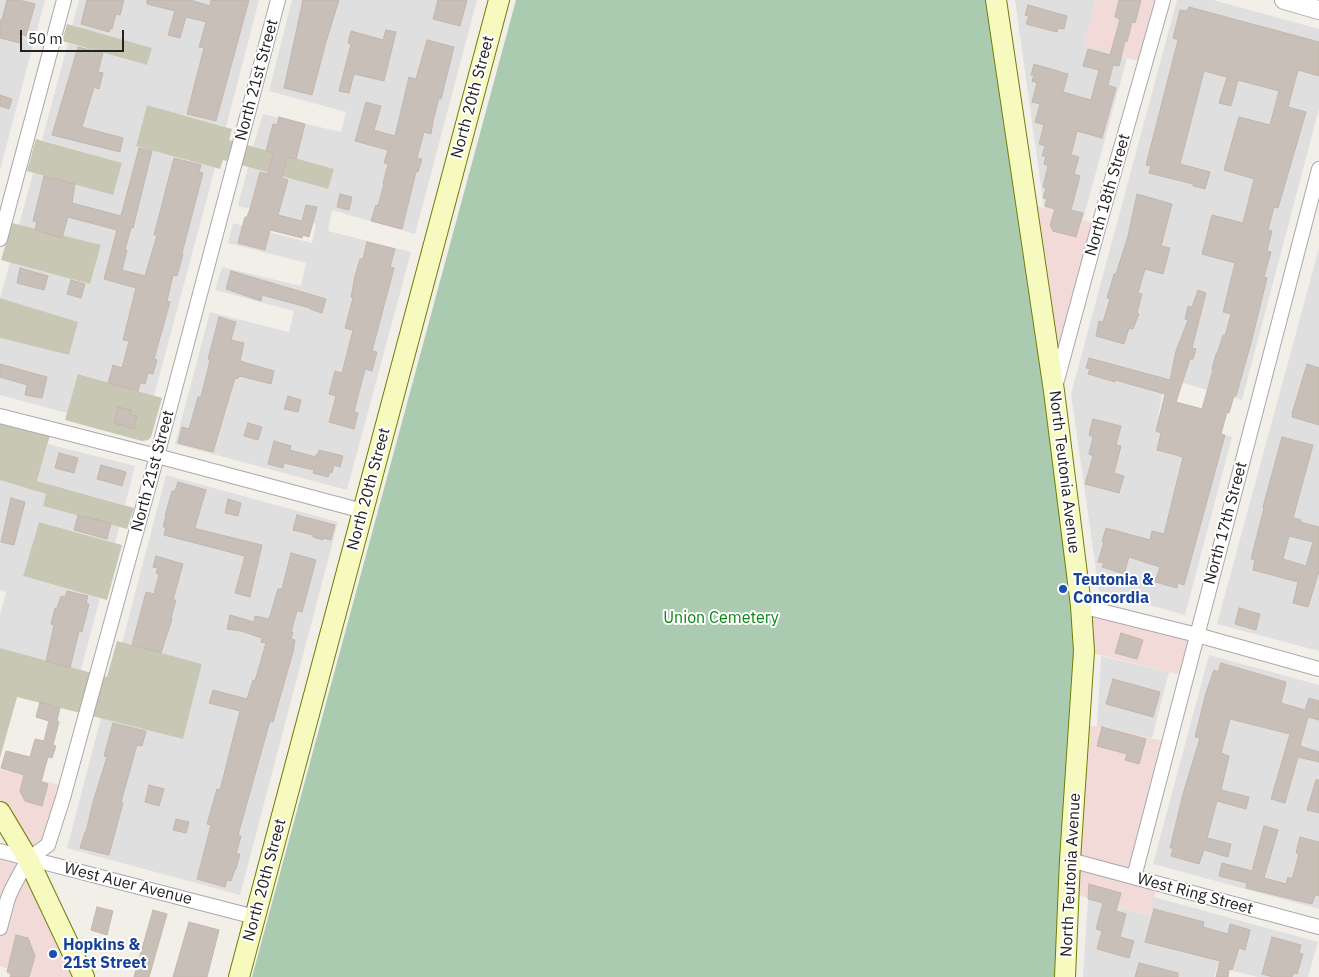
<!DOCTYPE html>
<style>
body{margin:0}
#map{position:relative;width:1319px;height:977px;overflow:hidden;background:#f2efe9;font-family:"IBM Plex Sans",sans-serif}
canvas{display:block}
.scale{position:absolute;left:20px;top:30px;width:104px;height:22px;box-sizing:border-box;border:2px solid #222;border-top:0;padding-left:6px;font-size:15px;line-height:18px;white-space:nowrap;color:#222;-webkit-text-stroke:4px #fff;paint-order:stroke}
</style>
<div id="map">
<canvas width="1319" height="977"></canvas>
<div class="scale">50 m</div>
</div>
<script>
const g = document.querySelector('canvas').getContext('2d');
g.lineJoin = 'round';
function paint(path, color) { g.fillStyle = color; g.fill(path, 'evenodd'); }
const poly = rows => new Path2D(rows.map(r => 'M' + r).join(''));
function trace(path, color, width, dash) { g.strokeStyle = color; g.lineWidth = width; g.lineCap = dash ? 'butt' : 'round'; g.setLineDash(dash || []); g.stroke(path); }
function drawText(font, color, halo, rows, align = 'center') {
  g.font = font + ' "IBM Plex Sans",sans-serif'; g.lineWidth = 4; g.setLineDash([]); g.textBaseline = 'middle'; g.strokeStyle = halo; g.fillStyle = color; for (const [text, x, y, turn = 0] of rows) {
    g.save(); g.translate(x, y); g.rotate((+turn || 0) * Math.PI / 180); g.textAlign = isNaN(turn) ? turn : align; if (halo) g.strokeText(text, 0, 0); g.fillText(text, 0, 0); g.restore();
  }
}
paint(poly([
 [0,0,45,0,0,170],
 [79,0,259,0,226,127,147,105,136,145,215,168,154,396,79,374,67,413,0,395,0,338,69,355,77,322,0,298,10,262,90,284,101,246,19,225,33,173,113,194,121,163,42,140,68,43,147,65,152,48,72,26],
 [292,0,477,0,415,234,332,210,328,231,411,252,347,490,175,444,210,312,289,332,294,311,215,290,222,267,301,286,306,263,228,243,233,223,312,243,316,224,238,206,248,167,328,189,333,170,253,147,263,114,341,132,346,112,269,91],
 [1015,0,1096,0,1085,45,1127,58,1083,220,1044,208],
 [1177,0,1213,0,1319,29,1319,109,1242,400,1166,378,1158,415,1232,437,1185,615,1099,591,1071,394],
 [1319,248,1319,651,1217,624],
 [48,444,135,466,125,505,37,481],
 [166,475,338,522,240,895,67,848,101,718,183,738,202,664,122,643],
 [0,480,47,494,43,506,119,527,115,543,39,522,23,576,100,598,81,670,0,648,0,615,6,592,0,590],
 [1209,655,1319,685,1319,909,1153,864],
 [1101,656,1169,672,1152,738,1097,727],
 [1154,897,1318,942,1308,977,1258,977,1217,967,1214,977,1083,977,1088,899,1150,916]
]), '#e0dfdf');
paint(poly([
 [1096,0,1163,0,1145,63,1084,45],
 [1027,203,1099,225,1054,391],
 [1081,606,1197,635,1186,676,1084,651],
 [1080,723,1169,742,1134,877,1157,884,1150,916,1070,893],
 [0,769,66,787,53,832,28,859,84,977,32,977,0,966,0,851,27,859,0,812]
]), '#f2dad9');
paint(poly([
 [67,24,152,48,147,65,62,41],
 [147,105,232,129,229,140,334,169,328,189,223,160,220,169,136,146],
 [36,139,122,163,113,195,27,171],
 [12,223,101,245,90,284,1,260],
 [0,298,78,322,69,355,0,338],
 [78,374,162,398,151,437,148,440,142,441,65,420],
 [0,421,50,435,37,481,134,508,127,529,43,506,46,494,0,480],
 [39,522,122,545,107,600,23,576],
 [117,641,202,664,183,739,17,697,0,758,0,648,107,677]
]), '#c7c7b4');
paint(poly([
 [516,0,996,0,1081,606,1065,977,252,977]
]), '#aacbaf');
const building = poly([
 [7,0,19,0,35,4,26,36,22,34,20,43,0,38,0,20,2,20,7,0],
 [87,0,124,0,120,15,116,14,112,29,110,28,109,32,81,24,87,0],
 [147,0,190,0,210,6,211,0,249,0,216,121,187,114,204,48,199,47,206,22,186,17,180,38,168,35,175,11,147,4,147,0],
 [303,0,339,0,326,42,312,95,284,88,303,0],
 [438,0,467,0,460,26,433,19,438,0],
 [1119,0,1141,0,1135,23,1132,22,1127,42,1125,41,1119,66,1113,65,1108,85,1116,88,1102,138,1077,131,1071,155,1079,157,1074,174,1080,176,1071,210,1083,213,1076,237,1053,231,1050,225,1055,209,1045,206,1047,199,1043,198,1046,188,1043,187,1048,166,1044,164,1046,156,1042,156,1045,146,1039,144,1044,125,1035,122,1040,104,1032,102,1037,83,1032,81,1034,75,1031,75,1034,64,1068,74,1063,92,1091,100,1099,70,1083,66,1088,49,1110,55,1120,19,1115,17,1119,0],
 [1028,5,1067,16,1064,29,1058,28,1057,32,1026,24,1029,16,1025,15,1028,5],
 [1189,7,1319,42,1319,76,1298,70,1288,107,1306,112,1278,208,1274,207,1268,230,1272,231,1267,251,1271,252,1264,277,1267,278,1251,343,1236,396,1234,396,1229,413,1227,412,1221,434,1225,435,1184,585,1178,583,1177,588,1155,582,1160,567,1129,557,1124,574,1102,567,1104,563,1098,562,1104,542,1102,542,1106,528,1150,540,1152,531,1164,534,1183,457,1157,450,1161,433,1156,431,1165,394,1115,380,1115,382,1088,374,1090,369,1086,368,1089,358,1170,380,1176,351,1188,320,1185,319,1188,306,1192,307,1198,290,1206,293,1192,348,1196,349,1193,359,1190,359,1176,402,1202,409,1213,370,1212,369,1216,354,1217,354,1223,335,1225,336,1231,314,1223,312,1235,263,1202,254,1212,215,1243,223,1254,179,1224,170,1239,117,1270,125,1279,91,1238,80,1231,106,1219,103,1227,77,1204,71,1180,164,1210,172,1205,189,1193,186,1193,184,1149,173,1151,166,1146,165,1178,40,1173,38,1180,10,1187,11,1189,7],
 [386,30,396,32,384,81,354,74,349,93,339,91,351,44,348,43,351,31,383,40,386,30],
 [427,40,454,47,441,99,439,98,433,121,431,134,424,132,417,158,422,159,418,172,416,172,402,229,371,221,376,205,378,206,384,184,383,183,388,164,384,163,388,150,355,141,366,102,381,106,374,130,395,136,409,77,416,79,427,40],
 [78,47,103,53,98,72,103,73,99,89,94,87,82,127,123,138,120,152,52,135,78,47],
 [0,95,12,99,9,109,0,106,0,95],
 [279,117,305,124,296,159,287,157,282,178,288,180,278,215,302,221,306,205,317,207,309,237,303,235,302,238,270,230,265,250,238,243,245,217,247,217,250,209,260,172,268,174,273,153,266,151,273,124,277,125,279,117],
 [139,148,152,151,133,228,131,228,125,250,127,250,122,270,145,276,157,235,154,235,174,158,201,165,199,172,203,173,182,253,183,254,177,276,173,275,167,301,170,302,154,359,157,360,153,374,148,373,145,384,140,383,138,391,108,383,113,365,122,368,129,341,123,340,136,288,104,279,117,230,68,217,62,238,35,230,37,222,33,221,44,176,75,184,72,203,121,216,139,148],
 [340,194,352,197,349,210,337,207,340,194],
 [1137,194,1172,204,1161,246,1170,248,1163,274,1145,269,1138,293,1142,294,1137,313,1139,314,1133,329,1129,328,1124,344,1096,336,1099,321,1103,322,1110,299,1107,298,1114,274,1116,274,1128,236,1137,194],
 [367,242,395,249,390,267,394,268,372,351,377,352,372,371,365,369,354,412,358,413,354,429,329,422,336,396,329,394,335,371,342,373,353,330,345,328,353,298,351,297,355,276,360,259,363,259,367,242],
 [20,268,48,276,44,290,17,283,20,268],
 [231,271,326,299,322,313,310,309,310,308,262,295,261,301,226,289,231,271],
 [71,280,85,284,81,298,67,294,71,280],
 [219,317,236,322,231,340,244,343,240,361,274,371,271,384,240,376,237,379,235,378,213,452,178,443,182,427,189,429,198,397,201,397,210,360,208,359,219,317],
 [0,364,47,377,42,398,25,395,27,385,0,377,0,364],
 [1307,364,1319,368,1319,425,1292,417,1293,414,1292,414,1307,364],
 [288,396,301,400,298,412,284,409,288,396],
 [118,407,131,410,130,414,137,416,134,429,114,423,118,407],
 [1093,419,1121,426,1116,445,1121,446,1114,473,1124,476,1119,493,1085,484,1093,456,1089,454,1093,437,1089,435,1093,419],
 [248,423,262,427,258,440,244,436,248,423],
 [1282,437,1313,445,1293,518,1301,520,1300,522,1319,527,1319,571,1308,607,1293,603,1298,582,1253,570,1255,560,1251,559,1264,508,1263,507,1282,437],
 [1289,536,1313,542,1306,566,1283,559,1289,536],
 [274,441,291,446,290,450,316,457,316,454,318,455,319,450,343,456,340,467,334,465,332,473,330,472,328,477,313,473,314,470,284,463,283,468,268,464,274,441],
 [59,453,78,458,74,473,55,468,59,453],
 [101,465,126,472,122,486,97,479,101,465],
 [178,482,206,490,195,527,197,529,262,545,250,597,235,593,245,556,164,535,166,527,163,527,166,516,165,516,172,491,175,491,178,482],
 [11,498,25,502,14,545,1,542,11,498],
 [228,499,241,503,238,516,225,513,228,499],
 [78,515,111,523,107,539,74,530,78,515],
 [297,515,335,525,331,540,323,538,323,540,313,537,313,535,293,530,297,515],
 [291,553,316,560,302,612,297,611,291,632,293,632,291,639,295,640,293,652,273,722,270,721,238,835,241,836,236,854,240,854,236,869,235,869,231,881,227,880,225,887,197,879,211,825,207,824,217,789,220,790,240,711,209,703,213,690,247,699,253,680,255,681,266,643,261,642,262,638,241,631,227,629,230,615,254,622,255,616,269,619,278,589,282,589,291,553],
 [156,556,183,564,173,600,176,600,171,618,172,619,161,653,132,645,146,592,154,594,159,574,156,573,158,568,153,567,156,556],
 [67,591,88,596,86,603,89,604,82,632,79,631,70,668,46,661,54,625,51,624,55,608,57,608,61,596,65,597,67,591],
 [1239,608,1260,614,1256,630,1235,624,1239,608],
 [1121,633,1143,640,1137,659,1115,653,1121,633],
 [1221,663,1286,682,1281,703,1305,710,1309,698,1319,701,1319,720,1308,717,1300,746,1319,752,1319,762,1298,757,1285,803,1271,799,1290,734,1230,719,1221,753,1229,756,1221,790,1249,797,1246,809,1217,801,1207,838,1231,844,1228,857,1204,850,1199,864,1171,856,1173,848,1170,848,1183,794,1200,738,1195,737,1206,693,1214,670,1218,672,1221,663],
 [1113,679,1160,692,1153,717,1106,704,1113,679],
 [40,702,60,708,57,721,59,722,53,745,56,746,52,758,48,757,41,782,48,784,42,806,25,801,20,791,24,775,1,768,6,751,30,757,35,739,44,741,49,721,36,717,40,702],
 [113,723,146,731,142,746,137,745,121,802,123,803,109,855,80,848,85,832,86,832,93,802,107,757,104,756,113,723],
 [1102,727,1146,739,1139,764,1125,760,1127,754,1097,746,1102,727],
 [1316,780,1319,780,1319,813,1307,810,1316,780],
 [149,785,164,789,159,806,145,802,149,785],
 [176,819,189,822,186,833,173,830,176,819],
 [1264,826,1278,830,1264,878,1286,884,1288,877,1292,879,1299,854,1296,853,1300,837,1319,842,1319,896,1315,895,1312,904,1246,888,1247,883,1219,876,1222,863,1252,871,1264,826],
 [1089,884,1121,893,1116,911,1126,914,1120,937,1134,941,1129,958,1097,949,1102,931,1096,929,1103,903,1088,899,1089,884],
 [97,907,113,911,107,935,91,930,97,907],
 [1154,909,1204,922,1203,927,1228,934,1230,924,1250,930,1245,950,1239,948,1232,970,1229,969,1228,977,1216,977,1220,961,1145,942,1154,909],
 [153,910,167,914,149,977,134,977,153,910],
 [189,922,219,930,207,977,173,977,189,922],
 [16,935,28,938,35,956,29,977,10,977,11,974,7,972,16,935],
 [1272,937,1301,945,1299,953,1303,954,1297,974,1294,973,1292,977,1273,977,1262,974,1272,937],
 [1139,963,1178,973,1178,977,1135,977,1139,963]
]);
paint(building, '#c7bfb8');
trace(building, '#c4b6ab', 1);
const minor = poly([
 [0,239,64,0],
 [1056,384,1099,225,1163,0],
 [0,416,157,456,363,511],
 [1081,606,1197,635,1319,669],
 [0,851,255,917],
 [1070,860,1319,927],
 [1134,877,1319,169],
 [0,928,8,898,12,889,28,859,48,845,63,798,157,456,278,0]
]);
const tertiary = poly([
 [1284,0,1319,10]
]);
const secondary = poly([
 [996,0,1054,391,1081,606,1084,651,1070,860,1065,977],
 [0,812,28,859,84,977],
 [239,977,499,0]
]);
trace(minor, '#a9a9a9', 16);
trace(tertiary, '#a9a9a9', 20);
trace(secondary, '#707d05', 22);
trace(minor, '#fff', 14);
trace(tertiary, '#fff', 18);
trace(secondary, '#f7fabf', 20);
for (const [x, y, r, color] of [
 [1063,589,5,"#1a4fb4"],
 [53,954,5,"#1a4fb4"]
]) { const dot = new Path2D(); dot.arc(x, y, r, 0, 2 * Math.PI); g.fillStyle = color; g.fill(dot); trace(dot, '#fff', 2); }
drawText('16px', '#222', '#fff', [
 ["North 21st Street",257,80,-75],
 ["North 20th Street",473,97,-75],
 ["North 18th Street",1108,195,-74],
 ["North 21st Street",153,471,-75],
 ["North Teutonia Avenue",1064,472,83],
 ["North 20th Street",369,489,-75],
 ["North 17th Street",1226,523,-75],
 ["North Teutonia Avenue",1071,875,-87],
 ["North 20th Street",265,880,-75],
 ["West Auer Avenue",128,884,14],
 ["West Ring Street",1195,894,15]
]);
drawText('bold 16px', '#164399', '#fff', [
 ["Teutonia &",1073,580],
 ["Concordia",1073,598],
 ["Hopkins &",63,945],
 ["21st Street",63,963]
], 'left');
drawText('16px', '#0c8416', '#fff', [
 ["Union Cemetery",721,618]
]);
</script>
